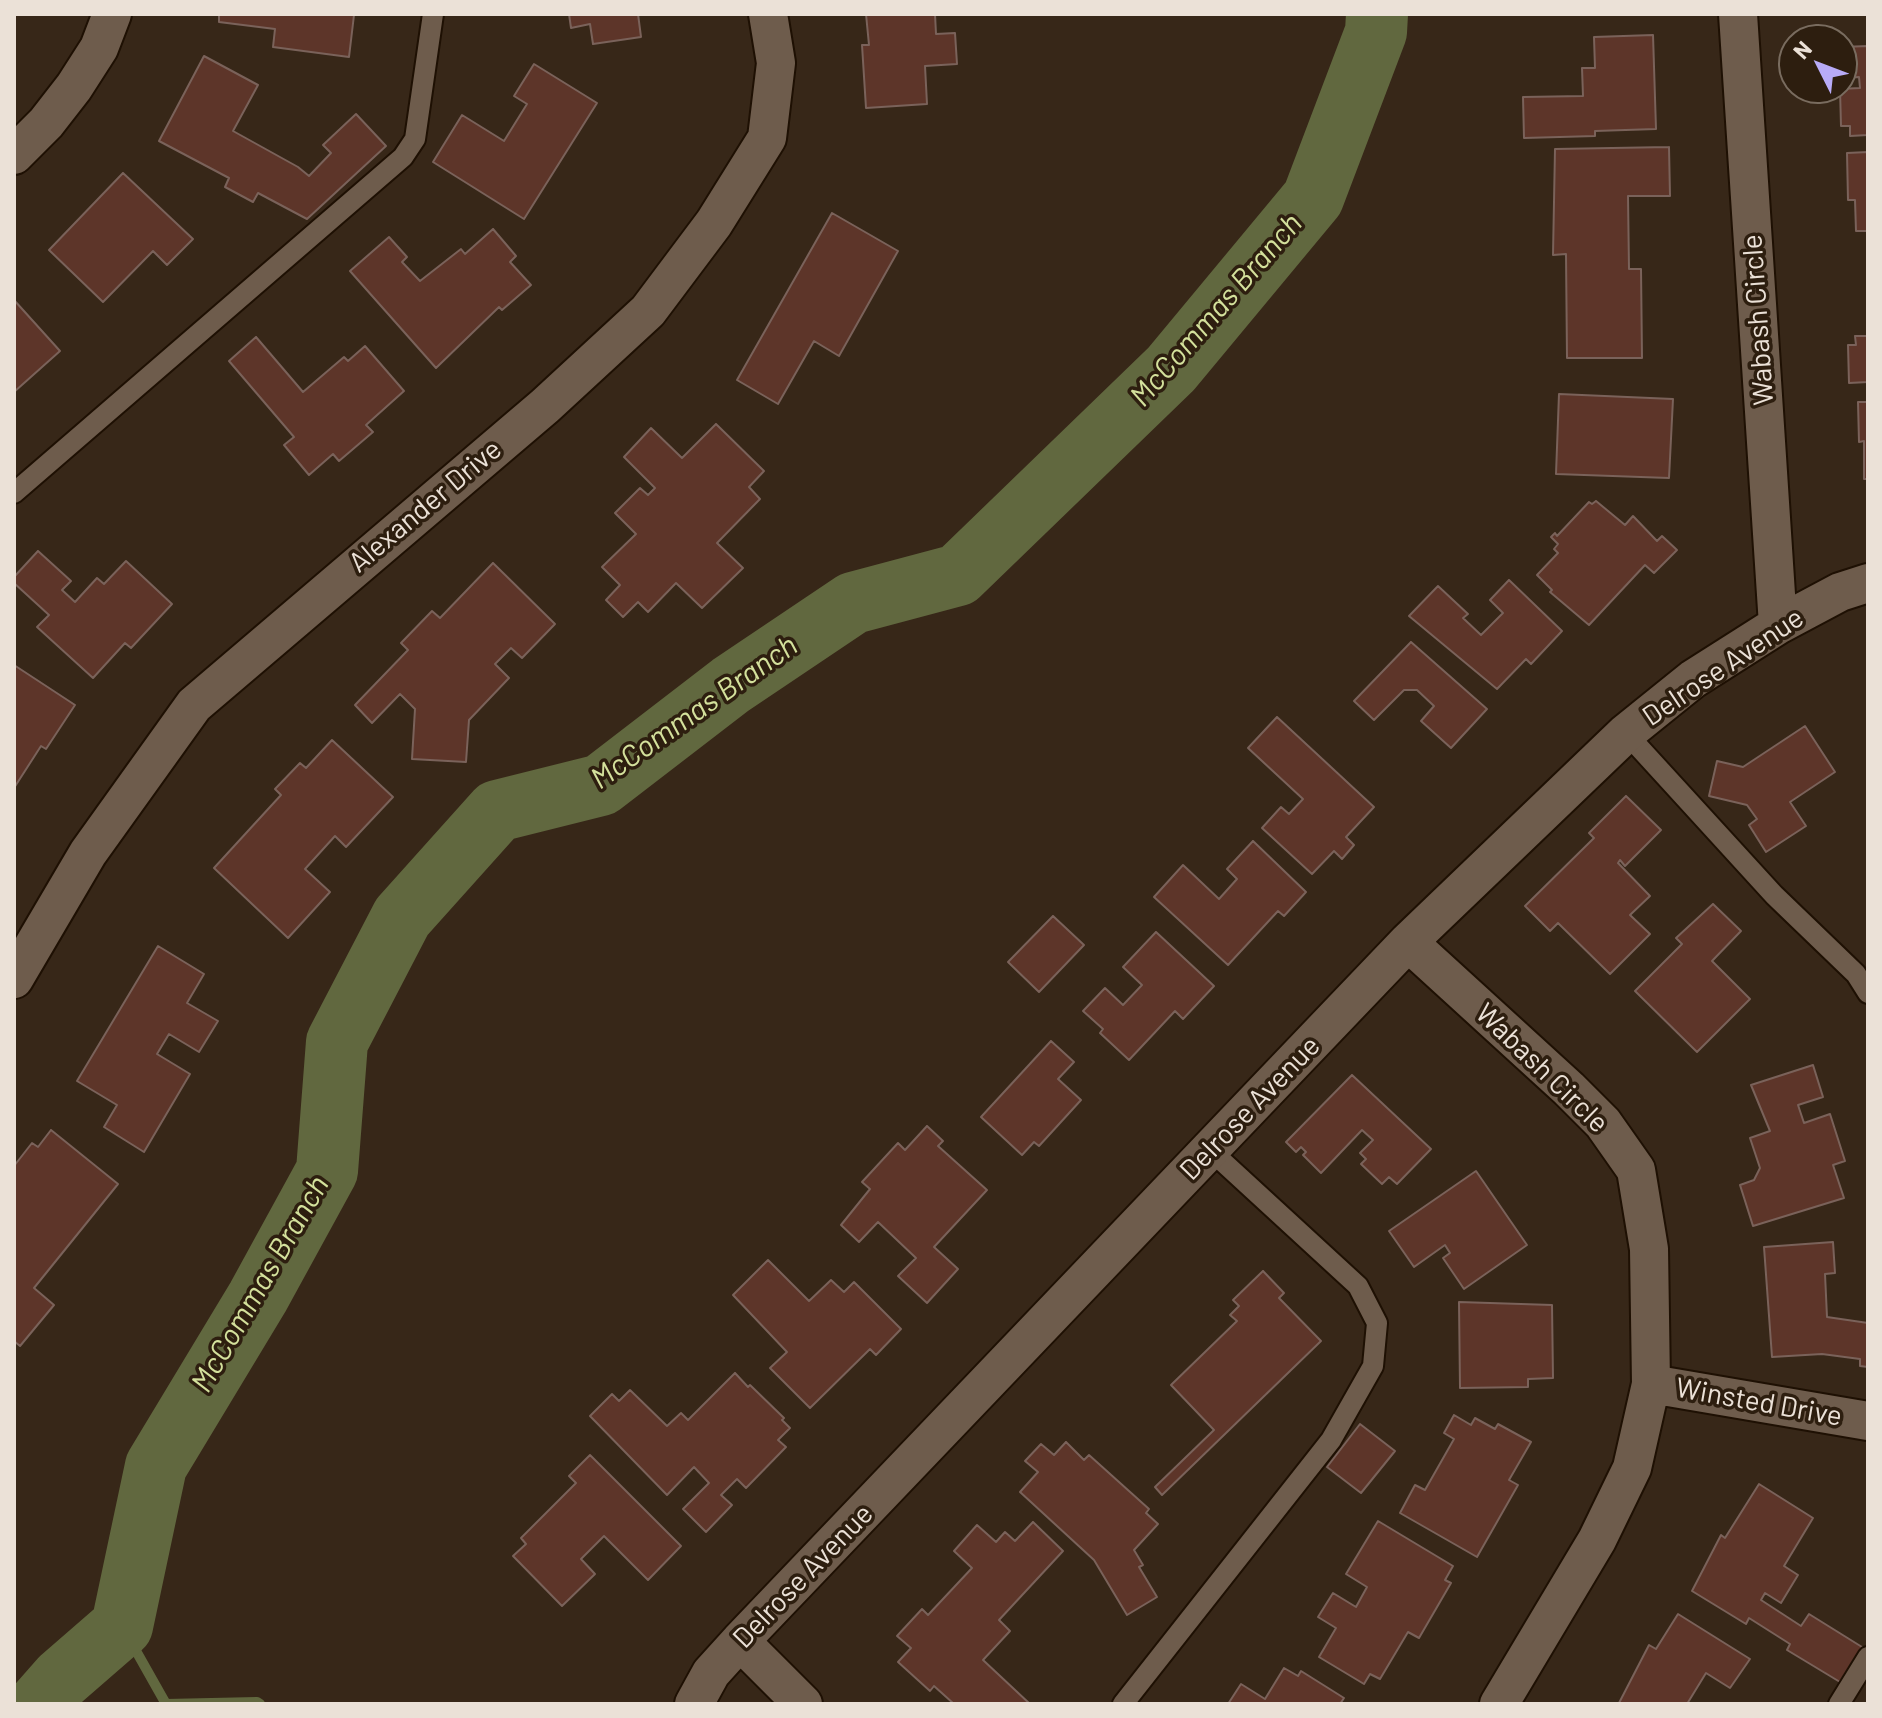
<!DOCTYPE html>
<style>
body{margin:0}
#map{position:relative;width:1882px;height:1718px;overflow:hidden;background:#372718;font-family:Barlow,sans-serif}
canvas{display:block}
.frame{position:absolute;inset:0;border:16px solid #ebe1d7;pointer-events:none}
.north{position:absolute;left:1778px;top:24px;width:80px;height:80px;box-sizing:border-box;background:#2d1e0f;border:2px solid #796c5f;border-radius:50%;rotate:312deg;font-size:22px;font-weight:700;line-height:32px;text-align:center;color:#ebe1d7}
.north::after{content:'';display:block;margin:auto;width:28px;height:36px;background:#b8abf7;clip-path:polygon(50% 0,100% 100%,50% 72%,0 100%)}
</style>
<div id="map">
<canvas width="1882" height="1718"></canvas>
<div class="frame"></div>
<div class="north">N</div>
</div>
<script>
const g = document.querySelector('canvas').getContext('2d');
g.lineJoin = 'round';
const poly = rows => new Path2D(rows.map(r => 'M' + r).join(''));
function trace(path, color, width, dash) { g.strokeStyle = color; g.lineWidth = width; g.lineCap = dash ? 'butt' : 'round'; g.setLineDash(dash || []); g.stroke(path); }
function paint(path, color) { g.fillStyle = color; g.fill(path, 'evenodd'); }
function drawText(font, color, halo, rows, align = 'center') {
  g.font = font + ' Barlow,sans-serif'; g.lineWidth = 7; g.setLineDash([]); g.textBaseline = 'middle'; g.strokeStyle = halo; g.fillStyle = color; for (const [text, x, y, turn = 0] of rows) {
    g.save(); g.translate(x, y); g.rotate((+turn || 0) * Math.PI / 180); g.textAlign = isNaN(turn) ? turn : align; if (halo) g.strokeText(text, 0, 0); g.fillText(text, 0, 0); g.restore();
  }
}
trace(poly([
 [122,1626,166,1704,257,1702,260,1704]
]), '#61683f', 10);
trace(poly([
 [39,1704,61,1679,122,1626,156,1466,258,1297,327,1171,337,1042,402,917,497,811,601,785,731,685,853,603,958,575,1171,369,1313,198,1376,32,1377,14]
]), '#61683f', 62);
const building = poly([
 [219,14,354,15,349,57,273,47,275,29,219,22,219,14],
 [569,14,638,14,641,37,593,44,590,24,571,28,569,14],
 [866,14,935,14,936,34,955,33,957,64,925,66,927,104,866,108,862,45,869,45,866,14],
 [1653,35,1656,129,1595,131,1595,136,1524,138,1523,97,1583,96,1582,68,1595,68,1594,37,1653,35],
 [1868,46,1868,135,1850,136,1850,126,1841,126,1840,89,1860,88,1859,77,1842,78,1842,47,1868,46],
 [204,56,258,85,233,131,298,167,309,176,331,153,323,145,356,114,386,146,307,219,258,193,253,202,225,187,229,178,159,141,204,56],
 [534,64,597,103,524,219,433,162,462,115,504,141,527,104,514,96,534,64],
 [1669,147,1670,196,1628,196,1629,269,1641,269,1642,358,1567,358,1566,254,1553,255,1555,149,1669,147],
 [1868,152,1868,231,1856,231,1855,200,1848,200,1847,153,1868,152],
 [123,173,193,239,167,265,153,251,103,302,49,250,123,173],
 [832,213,898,251,839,356,814,341,778,404,737,380,832,213],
 [493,229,516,256,510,262,531,285,502,310,499,307,436,368,350,271,389,237,407,257,402,262,420,281,461,249,465,254,493,229],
 [14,300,60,351,14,392,14,300],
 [1855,336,1868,336,1868,382,1849,383,1848,345,1856,345,1855,336],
 [256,337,303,392,344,357,348,361,365,346,404,391,366,425,373,432,339,461,333,454,309,475,284,445,294,437,229,361,256,337],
 [1559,394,1673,399,1669,478,1556,474,1559,394],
 [1858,402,1868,402,1868,479,1864,479,1864,441,1859,442,1858,402],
 [716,424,764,471,749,487,760,499,717,543,743,568,702,608,676,583,648,612,638,602,623,617,606,600,620,585,602,567,636,534,615,513,640,488,648,495,655,488,624,457,651,428,682,458,716,424],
 [1596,501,1625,525,1633,516,1657,541,1662,536,1677,550,1654,573,1645,565,1589,625,1550,592,1552,590,1537,575,1558,553,1554,549,1558,544,1551,537,1555,533,1557,536,1589,502,1592,504,1596,501],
 [38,551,71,581,62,590,75,602,97,578,104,584,126,561,172,604,131,648,125,643,93,678,37,627,49,615,14,583,14,577,38,551],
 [493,563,555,624,522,658,511,648,495,664,509,678,469,720,466,762,412,759,415,709,400,694,372,723,355,705,408,650,401,643,432,611,440,618,493,563],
 [1509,580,1562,631,1531,664,1526,659,1497,689,1409,616,1438,586,1468,614,1463,618,1481,635,1503,613,1490,600,1509,580],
 [1411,642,1487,709,1451,748,1421,721,1434,706,1417,690,1404,690,1374,720,1354,701,1411,642],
 [14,665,75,705,46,749,41,746,14,788,14,665],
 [1277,717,1374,807,1346,837,1354,845,1342,859,1334,851,1312,874,1262,828,1281,807,1289,814,1303,799,1248,748,1277,717],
 [1805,726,1835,772,1790,802,1806,826,1766,852,1749,825,1757,819,1747,805,1709,796,1717,761,1743,767,1805,726],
 [332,740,393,797,346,847,335,836,305,869,330,892,288,938,214,868,281,795,275,789,300,763,306,768,332,740],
 [1626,796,1661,830,1625,866,1620,860,1618,863,1650,896,1630,915,1650,934,1610,974,1558,923,1550,931,1525,906,1594,838,1589,833,1626,796],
 [1253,841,1306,892,1284,916,1278,911,1228,965,1154,897,1183,865,1219,899,1237,879,1227,869,1253,841],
 [1713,904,1741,931,1712,961,1750,999,1697,1052,1635,991,1682,944,1676,938,1713,904],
 [1053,916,1084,945,1039,992,1008,962,1053,916],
 [1156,932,1214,986,1183,1019,1175,1011,1129,1060,1100,1033,1103,1029,1083,1011,1105,988,1123,1005,1142,985,1123,967,1156,932],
 [158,946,204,974,187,1003,218,1021,199,1052,169,1034,157,1054,190,1074,144,1152,104,1127,117,1105,77,1081,158,946],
 [1051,1041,1074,1062,1058,1079,1081,1100,1039,1146,1034,1142,1022,1155,981,1117,1051,1041],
 [1813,1065,1823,1097,1798,1105,1804,1123,1830,1114,1845,1161,1833,1165,1844,1198,1753,1226,1740,1185,1754,1180,1760,1168,1750,1138,1770,1131,1751,1085,1813,1065],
 [1352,1075,1431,1149,1397,1184,1389,1177,1382,1184,1361,1164,1366,1159,1360,1153,1373,1140,1362,1130,1321,1173,1303,1155,1306,1152,1301,1147,1296,1152,1286,1142,1352,1075],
 [927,1126,943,1141,938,1146,987,1190,934,1247,958,1269,927,1303,898,1276,916,1258,878,1222,859,1242,841,1225,870,1189,862,1182,898,1143,905,1150,927,1126],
 [51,1130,118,1184,34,1288,54,1305,20,1346,14,1341,14,1166,32,1143,38,1147,51,1130],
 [1476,1171,1527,1245,1464,1289,1443,1258,1450,1253,1445,1245,1414,1267,1389,1231,1476,1171],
 [1833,1242,1835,1273,1825,1274,1827,1317,1868,1323,1868,1367,1860,1366,1860,1359,1822,1354,1772,1357,1764,1247,1833,1242],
 [768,1260,809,1301,831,1280,844,1292,854,1282,901,1329,876,1355,870,1349,810,1408,770,1368,787,1352,733,1295,768,1260],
 [1263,1271,1284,1293,1279,1298,1321,1341,1162,1495,1155,1487,1214,1430,1171,1385,1237,1321,1230,1315,1239,1306,1233,1300,1263,1271],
 [1459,1302,1552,1305,1553,1378,1528,1379,1528,1387,1460,1388,1459,1302],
 [735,1373,748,1387,750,1385,784,1418,782,1420,790,1428,778,1440,786,1447,746,1488,737,1479,721,1495,732,1505,706,1532,683,1509,709,1483,694,1467,667,1495,590,1416,612,1394,619,1401,630,1390,667,1426,681,1413,688,1420,735,1373],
 [1454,1415,1471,1425,1475,1418,1495,1429,1498,1424,1531,1442,1509,1480,1518,1485,1477,1557,1400,1513,1415,1485,1425,1490,1454,1439,1444,1433,1454,1415],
 [1360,1424,1395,1451,1361,1493,1327,1467,1360,1424],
 [1066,1442,1084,1460,1089,1455,1149,1509,1146,1513,1158,1524,1134,1550,1143,1565,1139,1567,1157,1597,1127,1615,1094,1560,1020,1492,1038,1472,1025,1461,1041,1444,1054,1455,1066,1442],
 [590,1455,681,1546,648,1580,604,1536,581,1559,595,1574,562,1606,513,1556,526,1544,521,1538,576,1483,569,1476,590,1455],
 [1759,1484,1813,1518,1784,1566,1798,1575,1781,1603,1765,1593,1761,1600,1801,1626,1809,1614,1862,1647,1840,1682,1787,1650,1790,1644,1749,1618,1746,1624,1692,1591,1721,1535,1725,1538,1759,1484],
 [1378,1521,1453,1566,1445,1580,1451,1583,1419,1638,1408,1632,1380,1679,1370,1674,1364,1684,1319,1657,1336,1628,1318,1617,1333,1593,1356,1607,1367,1587,1346,1574,1378,1521],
 [1033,1522,1063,1551,999,1620,1010,1631,983,1660,1030,1704,954,1704,934,1686,930,1691,898,1662,911,1648,897,1636,922,1609,928,1615,972,1568,954,1551,977,1525,996,1542,1005,1532,1015,1541,1033,1522],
 [1678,1614,1750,1659,1730,1688,1706,1673,1687,1704,1619,1703,1649,1645,1656,1649,1678,1614],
 [1284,1668,1298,1676,1301,1671,1344,1698,1340,1704,1228,1704,1241,1684,1265,1699,1284,1668]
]);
paint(building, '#5d3529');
trace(building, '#7a625a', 2);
const service = poly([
 [14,493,403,157,415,139,433,14],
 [1626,733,1774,895,1856,974,1868,993],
 [1123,1704,1331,1440,1373,1366,1377,1323,1358,1286,1210,1150],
 [1839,1704,1868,1657]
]);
const minor = poly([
 [1738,14,1778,625],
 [14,155,46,123,74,87,99,48,112,14],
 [1408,942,1569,1089,1603,1123,1636,1170,1649,1249,1651,1384,1632,1468,1597,1540,1499,1704],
 [14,979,88,853,194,705,545,406,648,311,714,223,767,138,776,63,768,14],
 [1651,1384,1868,1421],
 [740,1641,803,1704],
 [694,1704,711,1673,740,1641,1408,942,1626,733,1693,679,1778,625,1840,592,1868,583]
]);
trace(service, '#1e1003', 24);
trace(minor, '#1e1003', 42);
trace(service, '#6e5c4c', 20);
trace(minor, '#6e5c4c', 38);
drawText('28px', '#ebe1d7', '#2d1e0f', [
 ["Wabash Circle",1758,320,-94],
 ["Alexander Drive",425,506,-40],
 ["Delrose Avenue",1723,667,-34],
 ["Wabash Circle",1542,1068,44],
 ["Delrose Avenue",1250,1108,-46],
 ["Winsted Drive",1759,1402,10],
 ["Delrose Avenue",803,1576,-46]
]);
drawText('italic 30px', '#d4e19c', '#2d1e0f', [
 ["McCommas Branch",1216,310,-49],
 ["McCommas Branch",694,712,-35],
 ["McCommas Branch",260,1284,-60]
]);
</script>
